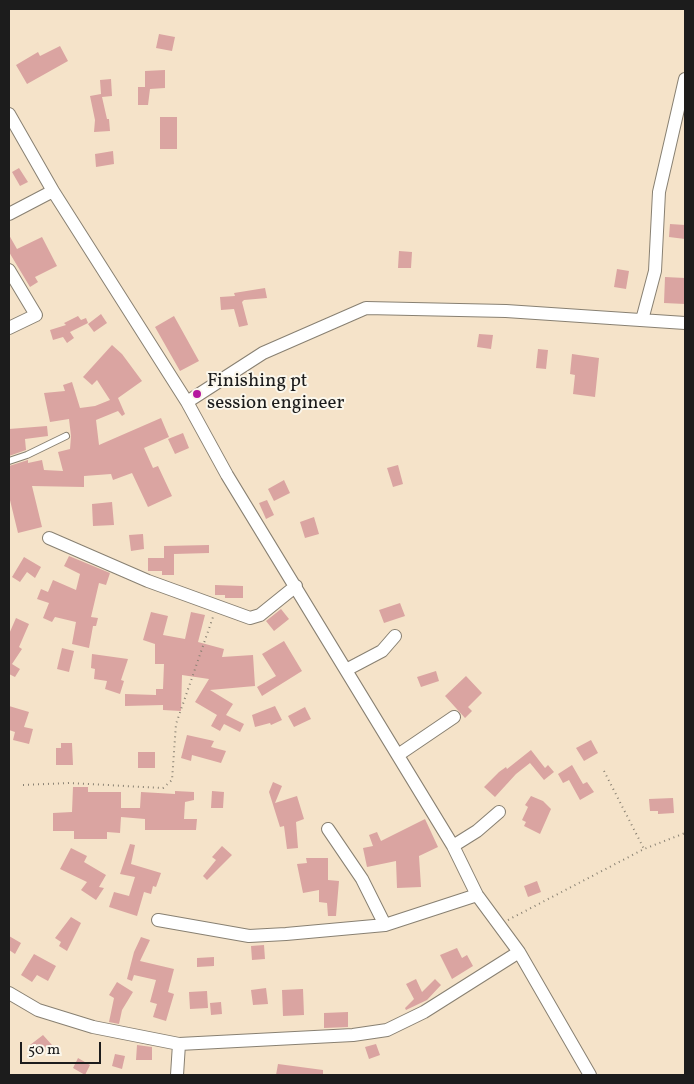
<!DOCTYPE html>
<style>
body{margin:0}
#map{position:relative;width:694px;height:1084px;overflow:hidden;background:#f5e3c9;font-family:Vollkorn,serif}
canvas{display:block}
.frame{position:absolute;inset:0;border:10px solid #1c1c1c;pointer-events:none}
.scale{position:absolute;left:20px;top:1042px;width:81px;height:22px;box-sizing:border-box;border:2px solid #1c1c1c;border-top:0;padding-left:6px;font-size:15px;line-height:18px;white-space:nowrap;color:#1c1c1c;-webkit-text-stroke:4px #fbf7ec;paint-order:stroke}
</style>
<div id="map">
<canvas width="694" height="1084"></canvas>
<div class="frame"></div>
<div class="scale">50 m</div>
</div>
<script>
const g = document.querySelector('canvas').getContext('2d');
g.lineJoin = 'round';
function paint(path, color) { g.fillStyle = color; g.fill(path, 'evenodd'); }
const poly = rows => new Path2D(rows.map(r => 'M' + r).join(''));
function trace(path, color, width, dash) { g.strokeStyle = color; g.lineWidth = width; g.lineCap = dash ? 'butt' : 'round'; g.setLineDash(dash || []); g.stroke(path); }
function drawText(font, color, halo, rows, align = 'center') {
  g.font = font + ' Vollkorn,serif'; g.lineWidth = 4; g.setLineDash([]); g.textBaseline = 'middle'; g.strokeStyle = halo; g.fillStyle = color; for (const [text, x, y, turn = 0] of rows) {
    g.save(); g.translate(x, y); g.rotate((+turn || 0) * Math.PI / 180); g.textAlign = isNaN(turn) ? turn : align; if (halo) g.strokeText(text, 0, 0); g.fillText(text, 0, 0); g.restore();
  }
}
paint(poly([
 [159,34,175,37,172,51,156,48],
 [60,46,68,61,27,84,16,65,38,52,40,56],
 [165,70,165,88,150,89,148,105,138,105,138,87,145,87,145,71],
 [111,79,112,96,102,97,107,119,109,119,110,131,94,132,95,120,90,96,101,94,100,80],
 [160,117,177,117,177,149,160,149],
 [113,151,114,164,96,167,95,154],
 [19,168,28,182,20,186,12,172],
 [670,224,685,225,685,239,669,237],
 [9,235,17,249,42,237,57,266,35,277,38,282,30,287,9,252],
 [399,251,412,252,411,268,398,268],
 [617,269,629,271,626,289,614,287],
 [665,277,685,278,685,304,664,303],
 [265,288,267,298,244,300,242,302,248,325,239,327,234,309,221,310,220,297,235,296,234,293],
 [101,314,107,323,94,332,88,324],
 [78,316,81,320,86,318,88,323,70,332,74,338,67,343,63,337,53,340,50,330,66,325,64,323],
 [174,316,199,361,180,371,155,327],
 [479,334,493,335,491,349,477,347],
 [112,345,122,354,142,381,118,398,125,414,122,416,118,411,96,420,99,445,161,418,169,437,144,448,153,468,158,466,172,496,148,507,132,473,113,480,111,474,84,476,84,487,32,486,42,527,18,533,9,496,9,466,28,460,28,463,42,460,44,470,63,471,58,452,70,449,71,436,69,419,50,422,44,393,65,391,63,385,72,382,80,408,95,406,110,400,97,380,92,385,83,377],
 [538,349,548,350,546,369,536,368],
 [572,354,599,358,595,397,573,394,575,375,570,374],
 [47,426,48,436,25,439,26,450,9,456,9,429],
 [183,433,189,448,175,454,168,439],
 [398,465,403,484,393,487,387,468],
 [284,480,290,493,274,501,268,489],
 [267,500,274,515,266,519,259,503],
 [112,502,114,525,93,526,92,504],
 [314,517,319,534,305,538,300,522],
 [143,534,144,549,131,551,129,535],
 [209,545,209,553,174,554,174,575,162,575,162,571,148,571,148,558,164,558,164,546],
 [69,556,110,573,106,585,99,583,91,617,98,618,96,626,93,626,89,648,72,644,76,622,55,617,52,622,43,618,49,603,37,599,41,589,48,592,53,580,76,590,80,574,64,566],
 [24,557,41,567,35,578,27,572,20,582,12,577],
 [215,585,243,586,243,598,225,598,225,595,215,595],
 [400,603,405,616,384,623,379,610],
 [281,609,289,619,274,631,266,621],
 [151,612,168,616,163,635,185,639,191,612,205,615,198,642,224,649,222,657,253,655,255,686,210,690,233,704,226,715,244,724,240,732,224,724,220,731,211,726,217,715,195,702,209,679,182,675,181,711,163,710,163,705,125,706,125,694,156,695,156,689,163,689,164,664,155,664,155,644,143,640],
 [16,618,29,624,19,647,22,649,12,664,20,669,15,677,9,674,9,634],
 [284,641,302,671,262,696,257,687,276,676,262,654],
 [62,648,74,651,69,672,57,669],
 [92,654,128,659,121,680,124,681,120,694,105,689,107,681,94,679,95,669,91,668],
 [436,671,439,681,421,687,417,677],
 [466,676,482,693,468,707,472,711,465,718,445,696],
 [9,706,29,712,24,727,33,729,29,744,13,740,15,732,9,730],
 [275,706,282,720,271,725,270,723,255,727,252,715],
 [305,707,311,719,294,727,288,716],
 [187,735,214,741,211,747,226,751,221,763,192,755,191,761,181,758],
 [591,740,598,753,584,761,576,748],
 [61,743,72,743,73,765,56,765,56,748,61,748],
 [531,750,545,768,548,765,554,772,544,780,530,763,516,774,495,797,484,787,499,772,506,767,507,769],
 [138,752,155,752,155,768,138,768],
 [572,765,583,784,587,782,594,792,580,800,569,780,563,783,558,774],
 [273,782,282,786,275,803,297,796,304,819,296,822,298,848,287,849,284,826,280,827,269,792],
 [73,787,88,787,88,792,121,792,121,808,140,808,141,792,175,794,175,791,194,792,194,800,185,802,184,819,197,819,196,830,145,830,145,819,121,817,120,833,107,832,107,839,74,839,74,831,53,831,53,813,72,812],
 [212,791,224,792,223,808,211,808],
 [531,796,543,801,551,809,540,834,524,826,526,822,522,820,528,807,525,805],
 [673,798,674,813,658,814,658,811,650,811,649,799],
 [425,819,438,847,419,856,421,887,397,888,396,861,367,867,363,848,373,846,369,835,377,832,381,841],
 [130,844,135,845,131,864,161,873,156,887,153,886,151,894,144,892,137,916,109,907,114,892,129,896,135,877,120,874],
 [222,846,232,855,207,880,203,876,216,860,212,857],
 [71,848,87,856,84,862,106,875,99,887,104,888,96,900,81,890,87,882,60,869],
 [306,858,328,858,328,880,339,881,336,916,328,916,327,903,319,902,319,890,303,893,297,864,307,863],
 [537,881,541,892,528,897,524,886],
 [71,917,81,923,67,951,59,946,61,942,55,938],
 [9,936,21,943,15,954,9,950],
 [141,937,150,940,140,961,174,969,168,992,174,994,166,1021,153,1017,157,1004,150,1002,156,980,134,975,132,981,127,979,134,952],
 [264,945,265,959,252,960,251,946],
 [457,948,462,958,467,955,473,966,452,979,440,955],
 [34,954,56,966,48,981,37,975,32,982,21,975],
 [214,957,214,966,197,967,197,958],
 [416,979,422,992,435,979,441,985,427,1000,406,1010,405,1008,414,999,406,984],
 [117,982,133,992,122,1010,119,1024,109,1022,114,998,109,995],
 [266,988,268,1004,253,1005,251,990],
 [303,989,304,1015,283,1016,282,990],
 [207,991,208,1008,190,1009,189,992],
 [221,1002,222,1014,211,1015,210,1003],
 [348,1012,348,1027,324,1028,324,1013],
 [43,1035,52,1045,39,1055,30,1045],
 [376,1044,380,1055,369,1059,365,1047],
 [137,1045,152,1047,152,1060,136,1060],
 [115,1054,125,1056,122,1069,112,1066],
 [78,1058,90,1065,85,1075,73,1068],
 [278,1064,323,1070,323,1075,276,1075]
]), '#daa4a1');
const lane = poly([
 [9,461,27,455,66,436]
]);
const street = poly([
 [9,114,53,191,187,402,227,475,453,846,477,895,519,952,590,1075],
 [9,214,53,191],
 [9,270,36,315,9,328],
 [642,320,655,271,659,192,685,79],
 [187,402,263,353,366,308,506,311,685,323],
 [49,538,148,581,250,618,260,615,296,586],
 [346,670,382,651,395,636],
 [398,755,454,717],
 [328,829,362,879,385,925],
 [453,846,477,831,499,812],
 [158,920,249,936,286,934,385,925,477,895],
 [9,993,38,1010,93,1027,179,1044,353,1035,387,1030,424,1012,519,952],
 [177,1075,179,1044]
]);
trace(lane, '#888072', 8);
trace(street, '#888072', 14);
trace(poly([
 [604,771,644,849],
 [23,785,69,783,163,788,172,780,176,724,213,617],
 [508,920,644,849,685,833]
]), '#888072', 2, [1, 4]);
trace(lane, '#fff', 6);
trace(street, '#fff', 12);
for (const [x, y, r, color] of [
 [197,394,5,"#b5179e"]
]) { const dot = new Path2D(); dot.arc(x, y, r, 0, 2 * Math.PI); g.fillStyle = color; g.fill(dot); trace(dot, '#fbf7ec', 2); }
drawText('19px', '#1c1c1c', '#fbf7ec', [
 ["Finishing pt",207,383],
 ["session engineer",207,405]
], 'left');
</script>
